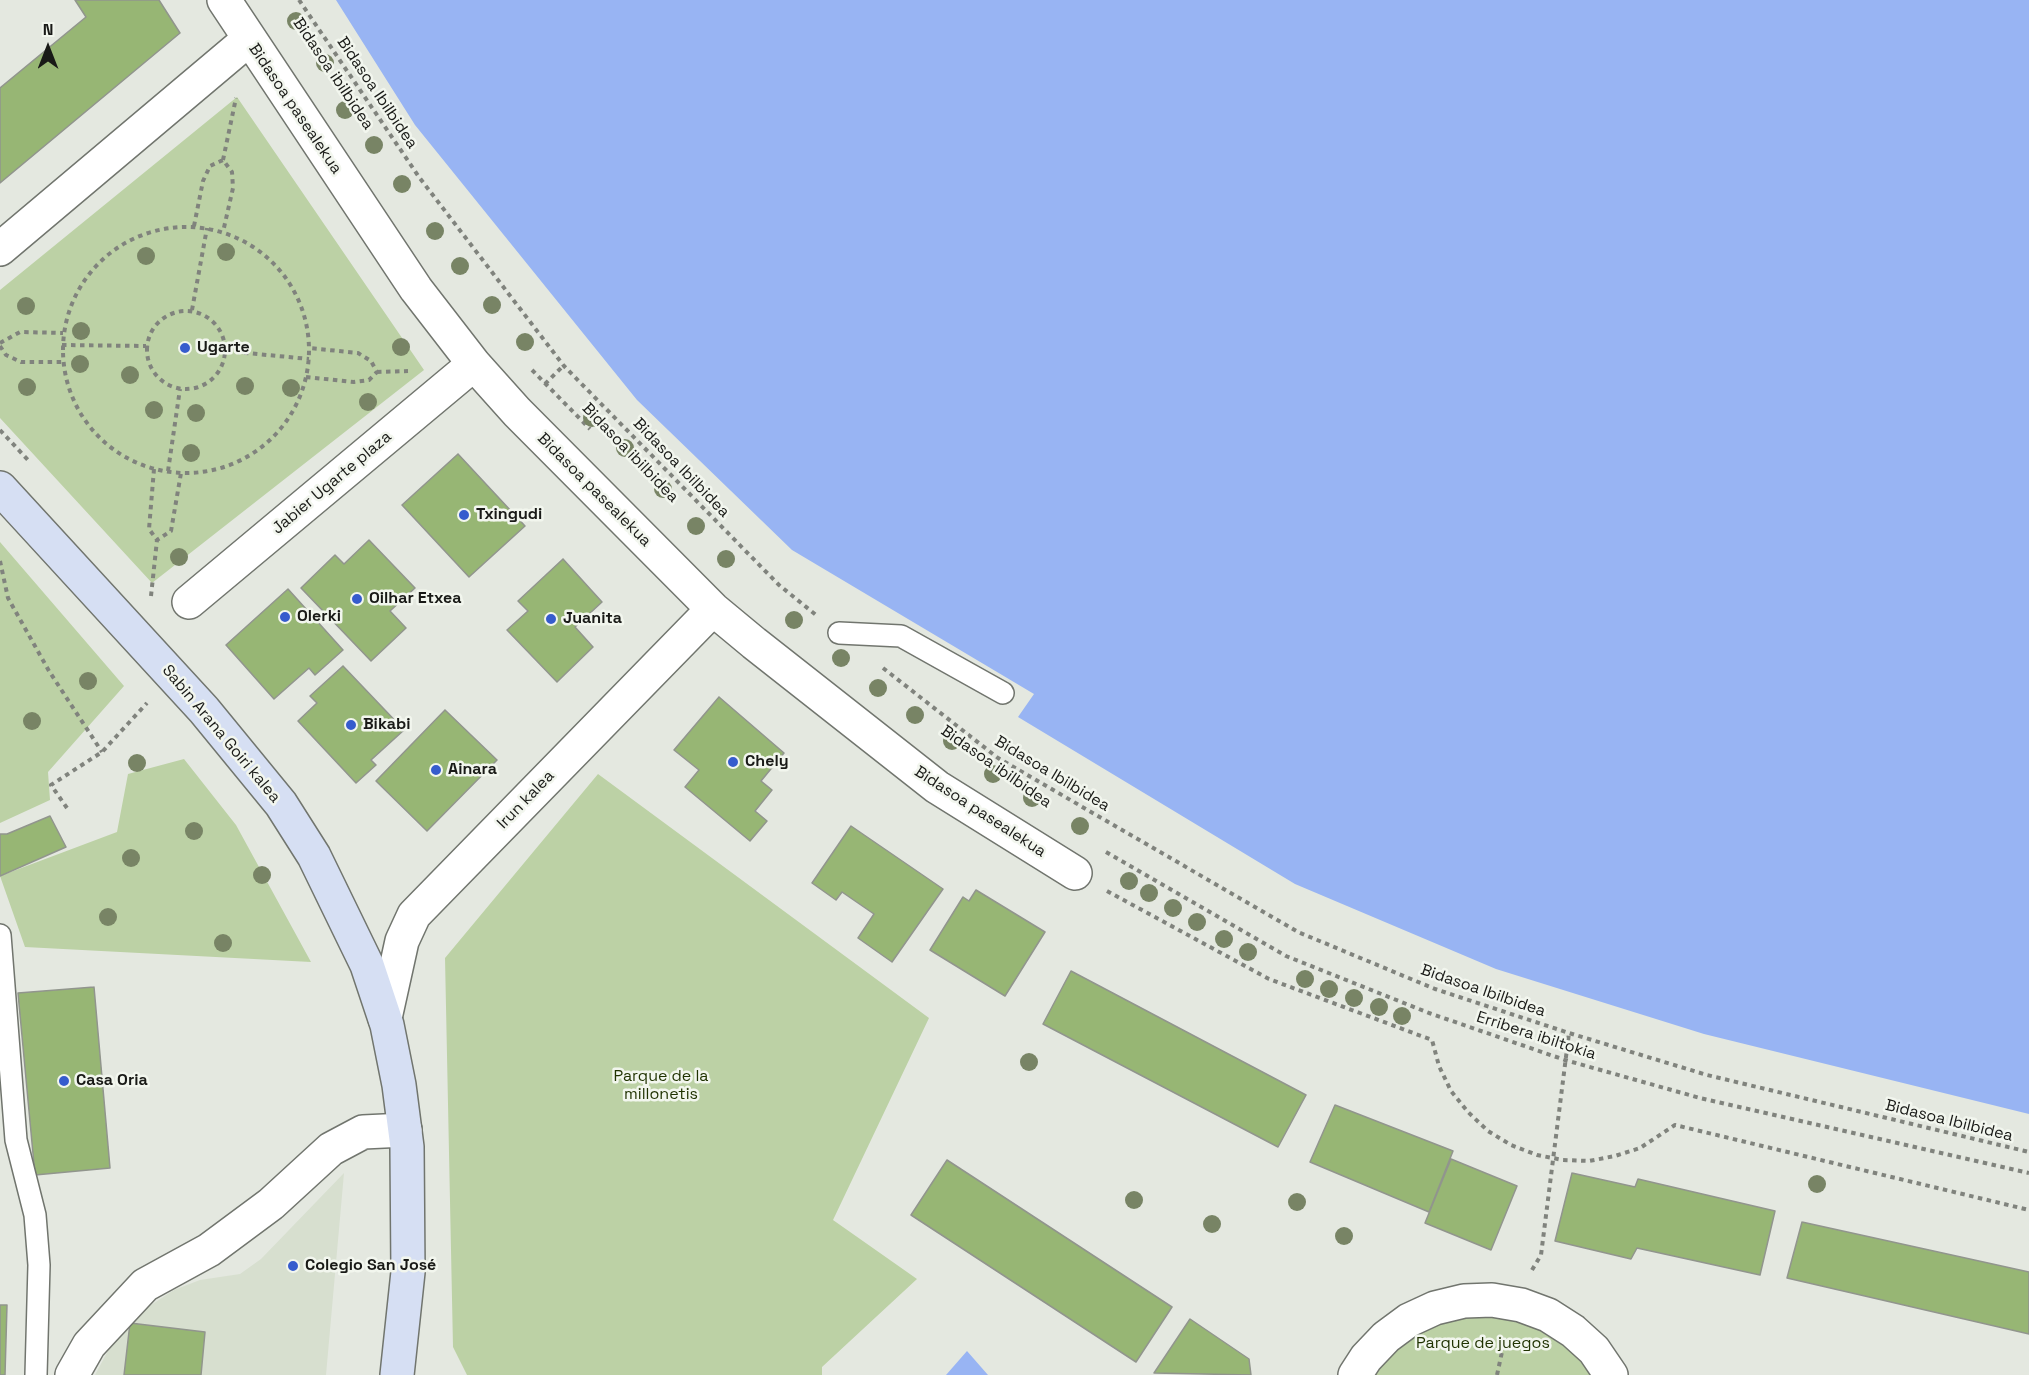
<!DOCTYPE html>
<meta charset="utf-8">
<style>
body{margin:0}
#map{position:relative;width:2029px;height:1375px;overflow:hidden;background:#e4e8e0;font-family:"Space Grotesk",sans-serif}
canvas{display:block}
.north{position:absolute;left:18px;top:18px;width:60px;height:60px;-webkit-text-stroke:4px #f2f6ee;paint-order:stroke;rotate:0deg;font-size:16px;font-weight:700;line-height:24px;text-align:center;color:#191a17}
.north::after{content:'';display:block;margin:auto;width:21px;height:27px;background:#191a17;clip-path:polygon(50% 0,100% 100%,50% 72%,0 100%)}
</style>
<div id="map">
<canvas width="2029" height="1375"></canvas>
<div class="north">N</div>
</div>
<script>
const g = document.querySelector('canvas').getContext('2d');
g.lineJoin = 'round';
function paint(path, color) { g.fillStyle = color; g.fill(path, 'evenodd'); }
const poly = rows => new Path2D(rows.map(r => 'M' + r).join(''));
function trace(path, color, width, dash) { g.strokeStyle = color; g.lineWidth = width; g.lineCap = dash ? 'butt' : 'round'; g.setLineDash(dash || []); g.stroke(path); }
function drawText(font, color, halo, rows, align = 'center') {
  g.font = font + ' "Space Grotesk",sans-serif'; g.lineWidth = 5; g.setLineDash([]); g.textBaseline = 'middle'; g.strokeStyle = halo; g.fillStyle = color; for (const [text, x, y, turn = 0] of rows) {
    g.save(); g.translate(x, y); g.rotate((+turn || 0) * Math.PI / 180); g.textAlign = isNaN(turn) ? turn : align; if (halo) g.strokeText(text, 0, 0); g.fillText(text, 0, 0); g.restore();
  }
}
paint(poly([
 [344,1173,326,1375,95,1375,117,1334,128,1320,174,1290,200,1280,240,1274,261,1259]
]), '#d7dfcf');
paint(poly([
 [237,97,424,370,152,583,0,418,0,290],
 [0,542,124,686,48,772,50,800,0,823],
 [184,759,236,825,311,962,25,947,0,876,117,832,128,774],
 [598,774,929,1018,833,1220,917,1279,822,1367,822,1375,467,1375,453,1347,445,958],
 [1465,1314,1517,1318,1565,1341,1596,1375,1371,1375,1376,1366,1416,1331]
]), '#bcd1a5');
paint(poly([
 [336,0,2029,0,2029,1114,1704,1034,1496,969,1295,884,1018,717,1034,694,792,550,637,400,415,125],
 [967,1351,988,1375,946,1375]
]), '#98b4f3');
const building = poly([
 [75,0,159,0,180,33,0,183,0,88,86,17,75,0],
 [458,454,525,526,469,577,402,505,458,454],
 [369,540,415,588,390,611,406,628,371,661,301,588,335,555,344,564,369,540],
 [563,559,602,602,575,627,593,647,557,682,507,630,528,611,518,601,563,559],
 [288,589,343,650,315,675,309,668,274,699,226,645,288,589],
 [343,666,404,730,371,760,376,765,356,783,298,721,317,703,310,696,343,666],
 [719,697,784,753,761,781,772,790,755,811,767,821,750,841,685,787,699,770,674,750,719,697],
 [445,710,497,760,427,831,376,781,445,710],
 [50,816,66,847,0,876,0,834,7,834,50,816],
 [851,826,943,889,892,962,858,938,874,914,842,892,836,900,812,883,851,826],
 [976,890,1045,932,1005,996,930,950,963,897,969,901,976,890],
 [1071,971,1306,1095,1278,1147,1043,1024,1071,971],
 [94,987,110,1168,35,1175,18,993,94,987],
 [1335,1105,1453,1151,1429,1212,1310,1162,1335,1105],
 [1451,1159,1517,1186,1491,1250,1425,1223,1451,1159],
 [947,1160,1172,1307,1136,1362,911,1215,947,1160],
 [1572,1173,1635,1187,1638,1179,1775,1211,1760,1275,1637,1248,1631,1259,1555,1241,1572,1173],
 [1802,1222,2029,1272,2029,1334,1787,1278,1802,1222],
 [0,1305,7,1305,5,1375,0,1375,0,1305],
 [1190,1319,1249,1359,1251,1375,1154,1373,1190,1319],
 [130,1323,205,1332,201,1375,124,1375,130,1323]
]);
paint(building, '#97b674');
trace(building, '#91958d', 1.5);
const lane = poly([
 [839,633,901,636,1003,693],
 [0,935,16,1140,35,1215,39,1265,36,1375]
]);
const street = poly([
 [224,0,416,289,474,364,517,412,713,609,754,643,937,787,1075,873],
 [0,249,248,40],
 [189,602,474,364],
 [385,1018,402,941,414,915,713,609],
 [72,1375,89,1345,145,1285,209,1250,271,1204,331,1149,363,1132,405,1130],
 [1355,1375,1366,1358,1386,1337,1409,1320,1435,1308,1464,1301,1492,1300,1521,1305,1548,1315,1573,1331,1594,1350,1611,1375]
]);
const secondary = poly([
 [0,488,204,710,281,804,314,856,367,965,387,1025,399,1085,407,1147,408,1272,397,1375]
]);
trace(lane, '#71756e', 24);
trace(street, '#71756e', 36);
trace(secondary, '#71756e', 36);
trace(poly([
 [299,0,419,177,564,366,779,585,816,615],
 [223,160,236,98],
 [194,226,203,181,210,166,223,160,232,172,233,188,223,232],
 '63 350a123 123 0 1 1 246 0a123 123 0 1 1-246 0Z',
 [192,310,207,228],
 '147 350a39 39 0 1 1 78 0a39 39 0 1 1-78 0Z',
 [0,343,20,332,63,333],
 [62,345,146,346],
 [0,346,6,355,21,362,63,362],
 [226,351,309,359],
 [532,370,590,429],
 [377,372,408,371],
 [306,377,354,382,369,380,377,372,371,361,358,353,309,348],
 [545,384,563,366],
 [0,430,28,460],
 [154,469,149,529,157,540,171,531,181,473],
 [168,471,180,389],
 [0,561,8,598,49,671,102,752],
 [151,596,157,540],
 [883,668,998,758,1298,932,1435,989,1569,1033,1707,1075,2029,1152],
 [67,808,51,785,102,752,147,703],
 [1106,852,1286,956,1429,1013,1565,1060,1700,1098,2029,1173],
 [1107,891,1269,979,1432,1040,1439,1066,1451,1091,1468,1112,1488,1131,1511,1145,1537,1155,1563,1160,1589,1161,1615,1156,1640,1148,1675,1125,2029,1210],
 [1532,1270,1541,1255,1569,1033],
 [1497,1375,1505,1338]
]), '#80837d', 4, [4.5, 4.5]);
trace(lane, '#fff', 21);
trace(street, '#fff', 33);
trace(secondary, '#d6dff3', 33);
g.fillStyle = '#788465';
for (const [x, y] of [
 [296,21],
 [325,63],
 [345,110],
 [374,145],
 [402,184],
 [435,231],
 [226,252],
 [146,256],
 [460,266],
 [492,305],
 [26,306],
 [81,331],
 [525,342],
 [401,347],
 [80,364],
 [130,375],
 [245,386],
 [27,387],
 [291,388],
 [368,402],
 [154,410],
 [196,413],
 [592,418],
 [625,448],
 [191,453],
 [663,489],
 [696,526],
 [179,557],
 [726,559],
 [794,620],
 [841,658],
 [88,681],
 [878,688],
 [915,715],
 [32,721],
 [952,741],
 [137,763],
 [993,774],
 [1032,798],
 [1080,826],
 [194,831],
 [131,858],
 [262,875],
 [1129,881],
 [1149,893],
 [1173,908],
 [108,917],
 [1197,922],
 [1224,939],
 [223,943],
 [1248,952],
 [1305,979],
 [1329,989],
 [1354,998],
 [1379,1007],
 [1402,1016],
 [1029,1062],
 [1817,1184],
 [1134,1200],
 [1297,1202],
 [1212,1224],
 [1344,1236]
]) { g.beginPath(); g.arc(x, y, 9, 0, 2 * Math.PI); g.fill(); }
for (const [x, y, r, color] of [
 [185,348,6,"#365ccd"],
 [464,515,6,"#365ccd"],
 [357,599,6,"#365ccd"],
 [285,617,6,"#365ccd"],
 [551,619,6,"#365ccd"],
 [351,725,6,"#365ccd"],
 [733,762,6,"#365ccd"],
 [436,770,6,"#365ccd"],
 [64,1081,6,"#365ccd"],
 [293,1266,6,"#365ccd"]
]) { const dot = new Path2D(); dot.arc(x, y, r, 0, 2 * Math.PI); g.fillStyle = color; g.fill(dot); trace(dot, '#f2f6ee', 2); }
drawText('16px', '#191a17', '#f2f6ee', [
 ["Bidasoa ibilbidea",333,74,56],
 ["Bidasoa Ibilbidea",377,93,56],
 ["Bidasoa pasealekua",295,109,56],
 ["Bidasoa ibilbidea",630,453,46],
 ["Bidasoa Ibilbidea",681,468,46],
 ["Jabier Ugarte plaza",332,483,-40],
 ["Bidasoa pasealekua",594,490,45],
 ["Sabin Arana Goiri kalea",221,734,50],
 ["Bidasoa ibilbidea",996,767,35],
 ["Bidasoa Ibilbidea",1052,774,31],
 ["Irun kalea",526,800,-46],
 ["Bidasoa pasealekua",980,812,33],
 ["Bidasoa Ibilbidea",1483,991,19],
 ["Erribera ibiltokia",1536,1036,18],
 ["Bidasoa Ibilbidea",1949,1121,14]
]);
drawText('bold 16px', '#191a17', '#f2f6ee', [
 ["Ugarte",197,348],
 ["Txingudi",476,515],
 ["Oilhar Etxea",369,599],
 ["Olerki",297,617],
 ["Juanita",563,619],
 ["Bikabi",363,725],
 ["Chely",745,762],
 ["Ainara",448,770],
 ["Casa Oria",76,1081],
 ["Colegio San José",305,1266]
], 'left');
drawText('16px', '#1f3200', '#f2f6ee', [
 ["Parque de la",661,1077],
 ["millonetis",661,1095],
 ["Parque de juegos",1483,1344]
]);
</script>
